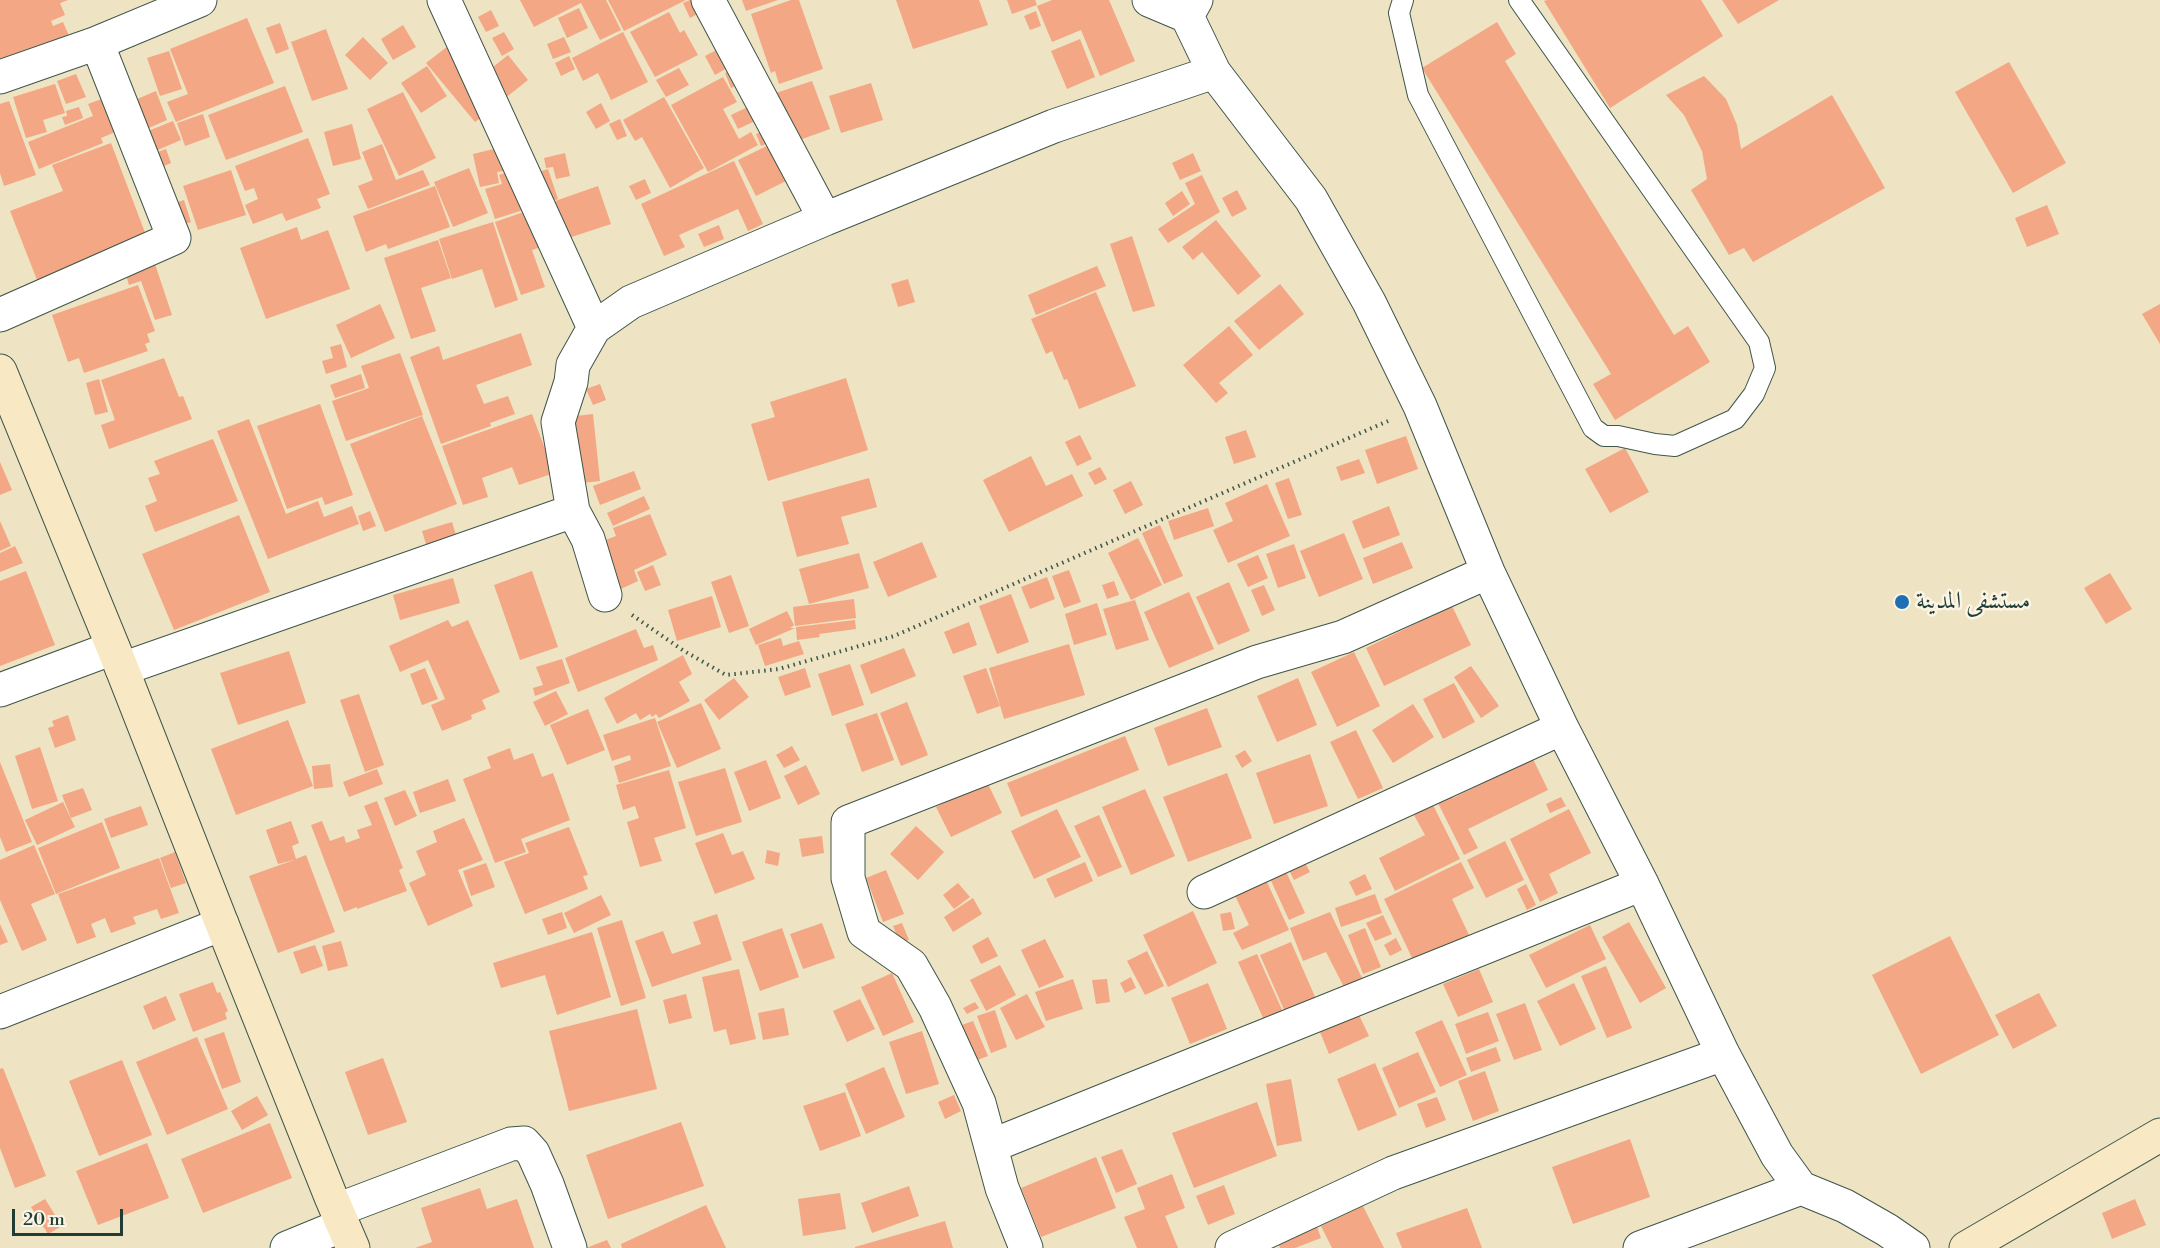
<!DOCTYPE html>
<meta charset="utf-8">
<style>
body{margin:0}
#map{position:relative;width:2160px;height:1248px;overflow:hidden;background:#eee3c3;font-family:"Libre Bodoni",serif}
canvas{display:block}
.scale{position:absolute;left:12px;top:1209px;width:111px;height:27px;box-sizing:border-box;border:3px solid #1f3d34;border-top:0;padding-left:8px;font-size:18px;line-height:21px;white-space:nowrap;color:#1f3d34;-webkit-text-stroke:4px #fcf5e5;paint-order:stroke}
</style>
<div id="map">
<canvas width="2160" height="1248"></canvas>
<div class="scale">20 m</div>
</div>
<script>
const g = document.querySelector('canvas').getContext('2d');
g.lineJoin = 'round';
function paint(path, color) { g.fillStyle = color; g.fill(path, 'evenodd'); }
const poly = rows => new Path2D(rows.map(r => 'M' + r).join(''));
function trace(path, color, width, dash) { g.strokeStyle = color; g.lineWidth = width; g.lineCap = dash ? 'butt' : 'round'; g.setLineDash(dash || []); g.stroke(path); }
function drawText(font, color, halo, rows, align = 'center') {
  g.font = font + ' "Libre Bodoni",Amiri,serif'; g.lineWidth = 5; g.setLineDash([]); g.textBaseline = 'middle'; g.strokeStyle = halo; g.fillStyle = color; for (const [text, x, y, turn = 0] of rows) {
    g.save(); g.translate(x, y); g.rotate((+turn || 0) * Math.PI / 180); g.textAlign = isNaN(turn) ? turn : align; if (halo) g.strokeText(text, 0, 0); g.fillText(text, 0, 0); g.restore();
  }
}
paint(poly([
 [0,0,68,0,60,3,65,15,51,21,53,26,63,22,70,38,0,67],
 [520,0,606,0,621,30,600,40,581,3,534,27],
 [608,0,686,0,624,31],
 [690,0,697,0,703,11,690,18,683,3],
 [742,0,778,0,746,11],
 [791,0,799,0,823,69,779,84,775,71,771,73,751,14],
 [896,0,979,0,988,25,913,49],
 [1007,0,1035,0,1037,5,1012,14],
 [1052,0,1109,0,1135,61,1100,76,1081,30,1052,42,1037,6],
 [1547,0,1701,0,1723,36,1610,108,1544,1],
 [1722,0,1779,0,1738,24],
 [579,8,588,28,567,38,558,18],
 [491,10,499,26,486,32,478,17],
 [1036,11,1041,26,1030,30,1024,16],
 [669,12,680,33,684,30,698,55,655,77,630,32],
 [247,18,274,83,176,122,167,102,188,94,170,49],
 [1497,22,1516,54,1505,61,1674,335,1688,326,1710,362,1615,420,1593,384,1611,374,1422,68],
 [280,23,289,49,276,54,266,28],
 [403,25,416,47,393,60,381,39],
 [326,29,348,89,312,101,291,42],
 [504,32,514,49,502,56,492,38],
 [623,32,648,82,611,100,598,73,583,81,572,58],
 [461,36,477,80,508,55,528,80,475,122,426,63],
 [363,37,388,63,370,80,345,55],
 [564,37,571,52,553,59,547,44],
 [1080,39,1095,77,1067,89,1051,51],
 [724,46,734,64,715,75,705,56],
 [169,51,182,89,160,96,147,58],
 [569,56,575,69,561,76,555,63],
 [2009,62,2066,163,2013,193,1955,92],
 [427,66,447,96,421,113,401,83],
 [679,68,689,85,666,97,656,80],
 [737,68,745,82,731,88,725,73],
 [76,74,86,97,66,104,57,81],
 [1704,76,1726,99,1737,125,1741,149,1832,95,1885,188,1753,262,1744,248,1729,255,1691,190,1707,179,1702,151,1684,115,1666,95],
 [723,77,737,102,723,109,739,139,751,132,758,145,708,172,671,105],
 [812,81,830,129,794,142,776,93],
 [871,83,883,120,841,133,829,96],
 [55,84,65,113,43,120,47,132,26,138,13,97],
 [285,86,303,132,226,160,208,115],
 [156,91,167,120,135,134,123,105],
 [403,92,436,158,399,176,367,109],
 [115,94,127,127,101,138,103,143,39,169,28,142,93,116,88,104],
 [664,97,704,168,670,188,642,137,635,141,623,120],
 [9,101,36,175,4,186,0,173,0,104],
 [601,103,610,121,596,129,586,112],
 [750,106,757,120,738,129,731,115],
 [79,107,83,118,65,125,62,117,67,116,66,111],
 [203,114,210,137,185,146,177,123],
 [620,119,627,136,617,140,609,124],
 [173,121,181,140,146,155,138,135],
 [352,124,361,159,333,166,324,132],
 [769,129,773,141,761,146,756,134],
 [308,138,330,194,317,199,321,208,286,221,282,213,253,224,245,205,258,199,254,188,245,191,235,166],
 [111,143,149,243,39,285,10,211,63,191,52,165],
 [382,144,396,180,423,170,430,185,368,209,358,186,373,180,362,152],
 [771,144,788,180,756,196,738,160],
 [498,148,508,170,497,172,499,183,480,187,473,154],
 [166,149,171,163,152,171,146,156],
 [565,153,570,176,556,179,553,167,546,168,544,158],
 [1193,153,1201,171,1180,180,1172,163],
 [734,161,763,224,748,231,738,209,679,235,685,247,664,256,641,204],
 [469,168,488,213,453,227,434,182],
 [520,168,523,177,548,169,558,199,495,219,485,189,502,184,499,175],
 [231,170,246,215,198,230,183,186],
 [1202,175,1220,212,1168,243,1158,229,1195,204,1185,183],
 [645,179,651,193,636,200,629,186],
 [435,186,450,227,388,249,386,244,366,252,353,216],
 [598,186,611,224,532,250,545,287,521,295,495,222],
 [1237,190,1247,209,1232,217,1222,198],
 [1182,191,1190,204,1173,216,1165,203],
 [184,200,191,222,173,228,166,206],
 [2047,205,2059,234,2027,247,2015,218],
 [1216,220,1261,276,1238,295,1202,252,1193,260,1182,247],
 [493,222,518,300,495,308,482,269,452,279,439,239],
 [719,225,724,239,704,247,698,234],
 [297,227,301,240,328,230,350,289,266,319,240,248],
 [1132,236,1155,306,1133,312,1110,244],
 [438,240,451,278,421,288,436,331,411,339,384,258],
 [152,255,172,315,155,320,141,281,129,285,123,265],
 [1097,266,1106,286,1036,315,1028,295],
 [908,279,915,302,898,307,891,284],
 [1280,284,1304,314,1259,350,1234,321],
 [138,285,155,331,147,334,150,342,145,344,148,351,84,373,79,358,68,362,52,315],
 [1096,292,1136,386,1079,409,1067,379,1064,380,1052,351,1046,354,1031,319],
 [380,304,395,338,351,358,336,325],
 [2160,304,2160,344,2142,314],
 [1229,326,1253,355,1219,383,1228,393,1216,403,1183,365],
 [521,333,532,365,476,385,484,404,508,396,515,414,490,423,491,426,441,444,410,357,439,346,443,360],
 [341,344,347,367,326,374,322,361,333,358,330,347],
 [400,353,423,415,346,441,332,401,369,388,361,366],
 [164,358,179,397,183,396,192,419,109,449,101,425,115,420,101,380],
 [361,374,365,388,335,398,330,385],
 [846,378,868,450,768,481,751,424,775,417,770,402],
 [99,379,108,412,95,415,86,383],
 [600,384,606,400,593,405,586,389],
 [320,404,353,495,325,505,322,497,287,509,257,426],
 [532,414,554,473,519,485,512,467,482,478,488,497,463,505,442,446],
 [593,414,600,481,573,484,567,417],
 [422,416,457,504,385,532,350,444],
 [249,419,286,514,318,501,324,517,352,506,359,524,268,559,217,431],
 [1246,430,1256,457,1234,464,1225,437],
 [1080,435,1092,459,1077,466,1065,442],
 [1406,436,1418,469,1377,484,1365,450],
 [213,439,238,501,155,532,145,506,157,501,148,478,160,474,154,461],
 [1625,448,1649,492,1610,513,1585,469],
 [1031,456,1046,486,1072,474,1083,496,1009,532,983,480],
 [1359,459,1365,473,1341,481,1336,467],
 [0,462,12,490,0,495],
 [1100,467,1107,479,1095,485,1088,473],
 [634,471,641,489,600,505,593,486],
 [869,478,877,507,841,517,849,544,797,557,782,502],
 [1289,478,1302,515,1288,519,1275,483],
 [1131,481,1143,505,1125,514,1113,490],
 [1267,484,1290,536,1228,563,1213,530,1233,521,1225,503],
 [644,496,650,509,613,526,607,513],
 [1389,506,1400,535,1363,549,1352,521],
 [1208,508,1214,526,1174,540,1168,521],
 [370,511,376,526,363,531,358,516],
 [650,514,667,555,634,570,638,581,621,589,608,559,595,544,616,536,613,528],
 [239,515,270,592,174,630,142,554],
 [0,521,11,546,0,551],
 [452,522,459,545,429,554,422,531],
 [1160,525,1183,576,1164,584,1142,533],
 [1344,533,1363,579,1319,597,1300,551],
 [1138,538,1162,585,1131,600,1108,553],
 [922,542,937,577,888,597,873,562],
 [1402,542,1413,568,1373,584,1363,558],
 [1294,544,1306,578,1278,588,1266,554],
 [15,546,23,563,0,572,0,553],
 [859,553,869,588,809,604,799,569],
 [1258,555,1268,578,1248,587,1237,564],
 [653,565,661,585,645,591,637,572],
 [1069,570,1081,602,1064,608,1052,576],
 [26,571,55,645,0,666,0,581],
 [532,571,558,647,520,660,494,585],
 [2110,573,2132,609,2106,624,2084,588],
 [731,575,749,626,729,633,711,582],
 [1047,577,1055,599,1030,609,1021,587],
 [453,578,460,603,400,620,393,595],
 [1114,581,1119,595,1107,599,1102,585],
 [1229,582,1250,631,1218,645,1196,597],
 [1264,585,1275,610,1262,616,1251,590],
 [1189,592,1214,649,1169,668,1144,612],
 [1011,594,1029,642,997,654,979,606],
 [712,596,721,627,677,641,668,610],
 [854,599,856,618,795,626,793,607],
 [1135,600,1149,640,1116,650,1103,609],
 [1097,603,1107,635,1074,645,1065,614],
 [1452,606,1471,645,1384,686,1366,648],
 [787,611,794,625,790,628,795,628,756,645,749,629],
 [448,620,452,627,468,620,500,692,482,700,486,709,471,715,472,719,442,731,431,705,445,699,428,660,400,672,389,646],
 [855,620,856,629,819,634,820,637,797,640,796,627],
 [969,622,977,645,953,654,944,632],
 [636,629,644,648,653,645,658,660,578,692,565,658],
 [781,638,783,646,799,641,804,654,765,666,758,645],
 [1069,644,1085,695,1004,719,989,668],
 [904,648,916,676,871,694,860,665],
 [289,651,306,703,238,725,220,673],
 [1354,652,1380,706,1337,727,1311,672],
 [683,655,692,674,679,682,690,701,659,718,656,714,652,717,650,714,640,720,636,713,617,724,604,698],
 [562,659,570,683,535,696,533,688,543,685,536,667],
 [850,664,864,705,832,716,818,674],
 [1471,666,1499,706,1481,718,1454,677],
 [425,668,438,699,422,705,410,674],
 [805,668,811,687,785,696,778,677],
 [986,668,1000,706,977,714,963,676],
 [734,678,749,697,719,720,704,700],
 [1298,678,1317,725,1277,742,1257,696],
 [1454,683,1475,722,1443,739,1423,699],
 [556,691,568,714,545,726,533,702],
 [359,694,384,765,365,772,340,700],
 [907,702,928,755,901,766,880,713],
 [701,703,721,749,677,768,657,722],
 [1413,704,1434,737,1393,763,1372,730],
 [1207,708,1222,747,1168,766,1154,728],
 [588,709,605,750,567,765,550,725],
 [877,713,894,760,862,772,845,724],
 [68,715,76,740,55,748,48,728,54,726,52,721],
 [655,718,671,766,619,783,614,766,631,760,630,755,612,761,603,735],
 [288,720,313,786,236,815,211,749],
 [1356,730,1383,788,1358,799,1330,742],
 [1125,736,1139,770,1021,817,1007,783],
 [792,746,800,760,784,768,776,755],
 [40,747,58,801,32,809,15,756],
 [510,748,514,760,533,753,542,777,553,773,570,820,521,839,526,852,495,863,463,779,491,768,487,757],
 [1245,750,1252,761,1242,768,1235,756],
 [1310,754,1328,806,1274,824,1256,773],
 [1533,759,1548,790,1468,829,1478,848,1464,855,1437,801,1451,795,1453,798],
 [766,760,781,798,749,811,734,772],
 [0,762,32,842,6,852,0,837],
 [330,764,333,787,314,789,312,766],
 [806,765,820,794,798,805,784,776],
 [725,768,742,822,696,836,678,782],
 [377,769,383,784,349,797,343,782],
 [669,770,686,828,654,838,662,861,640,867,627,822,639,818,635,806,623,810,616,785],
 [1227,773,1252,838,1188,862,1163,797],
 [448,779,456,801,420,813,413,792],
 [987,782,1002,813,951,837,936,807],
 [83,788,92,810,71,818,62,795],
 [1145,789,1175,856,1131,875,1102,807],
 [405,790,417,816,395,826,384,798],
 [1561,797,1566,806,1550,813,1546,804],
 [377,801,403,868,399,870,407,891,357,909,357,907,344,912,311,825,322,821,330,841,344,836,346,843,360,838,357,830,372,825,364,806],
 [63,802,75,827,37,845,25,820],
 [1433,805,1460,859,1395,891,1379,858,1425,835,1414,815],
 [141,806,148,825,111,838,104,819],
 [1057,809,1081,857,1034,879,1011,831],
 [1569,809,1591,853,1549,874,1558,893,1540,902,1510,839],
 [1099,815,1122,867,1098,877,1074,826],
 [464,818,483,860,458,870,473,906,428,926,409,883,426,875,416,851,437,842,433,831],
 [291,821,299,843,292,846,296,859,306,855,335,932,278,953,249,876,294,860,278,864,266,830],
 [102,822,120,868,56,894,38,848],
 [916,826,944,852,918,880,890,854],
 [569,827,588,875,583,876,588,889,525,914,504,862,529,853,525,843],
 [723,833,732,855,743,851,755,879,715,894,695,843],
 [822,836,824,853,802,857,799,839],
 [1505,841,1524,880,1486,898,1467,860],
 [34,845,55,894,31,904,47,940,22,951,0,900,0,860],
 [767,850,780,853,778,866,765,863],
 [175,852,186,883,171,888,160,858],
 [1300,854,1310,872,1294,880,1285,862],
 [159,858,179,913,161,919,157,909,133,917,136,924,111,933,105,918,91,924,96,937,77,944,58,894],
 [1085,862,1093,881,1055,898,1046,879],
 [1461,862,1474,888,1452,899,1469,935,1414,962,1384,899],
 [486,863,495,887,471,896,463,871],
 [1283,865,1305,913,1289,920,1267,872],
 [1261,869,1289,930,1242,950,1233,933,1249,925,1229,883],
 [886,870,904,914,883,922,866,878],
 [1365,874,1372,889,1356,896,1349,882],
 [958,883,970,897,954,909,943,895],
 [1526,884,1536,905,1527,910,1517,889],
 [1375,894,1382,913,1341,927,1335,908],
 [601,895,611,915,574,933,564,913],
 [973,898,982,914,953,932,944,917],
 [1193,911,1217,963,1168,987,1143,935],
 [562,912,567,928,548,935,542,919],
 [1231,912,1235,929,1223,931,1220,914],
 [1330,912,1364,982,1346,991,1326,952,1303,961,1290,928],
 [717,914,732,960,652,987,635,941,663,931,672,954,701,944,693,922],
 [1383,915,1392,934,1375,941,1366,923],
 [622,920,646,998,621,1006,597,928],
 [1629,922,1666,988,1640,1003,1602,937],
 [822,923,835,958,803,969,790,934],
 [902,923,909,940,900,943,893,926],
 [0,924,8,942,0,945],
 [1590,925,1606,959,1546,988,1529,955],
 [782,928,799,977,760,991,742,942],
 [1365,928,1381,967,1363,974,1348,935],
 [592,932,611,997,557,1015,545,975,501,988,493,963],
 [1950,936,1999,1035,1921,1074,1872,975],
 [988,937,998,956,981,964,972,946],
 [1396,938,1402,950,1390,956,1384,945],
 [1045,939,1064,977,1039,988,1021,950],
 [341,941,348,966,328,971,322,946],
 [1291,942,1316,999,1285,1012,1260,955],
 [315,945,323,966,301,974,293,952],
 [1147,951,1164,986,1145,995,1127,961],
 [1257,954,1283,1012,1264,1020,1238,962],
 [1000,965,1016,995,986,1011,970,980],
 [1606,966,1632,1028,1607,1038,1581,976],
 [739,969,756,1039,730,1045,726,1029,714,1032,702,977],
 [1479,969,1493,1002,1458,1017,1443,984],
 [892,973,914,1022,883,1036,861,987],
 [1131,977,1136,988,1125,993,1120,983],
 [1073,979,1083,1009,1046,1021,1035,992],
 [1107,979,1110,1002,1096,1004,1092,980],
 [213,982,217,993,220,992,228,1011,225,1013,227,1019,193,1032,179,994],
 [1208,983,1227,1029,1190,1044,1171,998],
 [1574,983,1596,1029,1560,1046,1537,1001],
 [2039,993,2057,1026,2013,1049,1995,1015],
 [686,994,692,1018,669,1024,663,1000],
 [1027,994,1045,1027,1016,1040,1000,1008],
 [166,996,176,1020,153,1030,143,1006],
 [860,999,875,1029,847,1042,833,1011],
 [975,1002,979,1008,967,1014,963,1008],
 [1525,1003,1542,1050,1514,1060,1496,1014],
 [784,1008,789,1035,763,1040,758,1013],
 [637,1009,657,1089,569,1111,549,1031],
 [995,1010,1007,1047,991,1053,977,1016],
 [1488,1012,1499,1041,1466,1054,1455,1024],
 [1359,1015,1369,1036,1329,1054,1320,1032],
 [1442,1020,1467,1075,1440,1087,1415,1032],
 [973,1021,988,1056,967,1064,951,1029],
 [922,1031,939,1084,906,1094,889,1042],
 [224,1032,241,1082,222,1089,204,1039],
 [197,1037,228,1109,167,1135,136,1062],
 [1496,1047,1501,1061,1471,1072,1466,1058],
 [1418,1052,1436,1092,1399,1108,1382,1068],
 [383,1058,407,1122,368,1135,345,1072],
 [122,1060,152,1135,99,1156,69,1081],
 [1375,1063,1397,1115,1358,1131,1337,1079],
 [884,1067,905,1117,866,1134,845,1084],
 [3,1068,46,1176,15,1188,0,1148,0,1069],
 [1485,1071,1499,1111,1473,1121,1458,1081],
 [1291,1079,1302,1141,1277,1146,1266,1084],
 [845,1092,861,1136,820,1151,803,1106],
 [954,1095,961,1111,945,1119,938,1102],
 [257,1096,268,1115,242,1130,231,1111],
 [1437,1097,1446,1120,1426,1128,1417,1104],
 [1257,1102,1277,1156,1194,1188,1172,1133],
 [681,1122,704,1186,608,1219,586,1155],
 [270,1123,292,1178,203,1213,181,1159],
 [1630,1139,1650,1197,1573,1224,1552,1167],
 [147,1143,169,1198,98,1225,76,1171],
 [1122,1149,1137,1184,1116,1193,1101,1157],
 [1096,1157,1116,1208,1041,1237,1021,1188],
 [1172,1174,1185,1208,1165,1216,1178,1248,1137,1248,1124,1217,1145,1209,1137,1188],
 [1224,1185,1235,1214,1208,1225,1196,1196],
 [909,1186,919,1216,872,1233,861,1203],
 [480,1188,487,1209,517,1199,534,1248,415,1248,432,1242,421,1208],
 [840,1193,846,1229,803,1236,798,1199],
 [45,1199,62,1226,48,1234,31,1207],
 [2135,1199,2146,1225,2112,1239,2102,1213],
 [706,1205,726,1248,622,1248,621,1244],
 [1363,1206,1384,1248,1332,1248,1321,1226],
 [1467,1208,1482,1248,1402,1248,1396,1233],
 [945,1221,953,1248,855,1248,855,1247],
 [1316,1224,1321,1238,1295,1248,1280,1248,1277,1240],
 [607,1240,611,1248,586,1248]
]), '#f3a784');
const lane = poly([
 [1403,0,1399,13,1418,95,1593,428,1604,436,1618,436,1655,444,1675,446,1735,419,1754,394,1765,368,1759,342,1519,0]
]);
const street = poly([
 [444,0,594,328],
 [708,0,825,219,1054,126,1214,72],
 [1149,0,1187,16],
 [1196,0,1187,16,1214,72,1311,199,1369,302,1420,406,1488,572,1562,728,1642,884,1723,1054,1777,1155,1801,1188,1845,1206,1887,1230,1913,1248],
 [0,77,97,43,200,0],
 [0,315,174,238,97,43],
 [605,595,588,539,573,511,558,422,571,382,573,365,594,328,631,302,825,219],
 [122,669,573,511],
 [0,690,113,648],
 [1204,892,1562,728],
 [0,1012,222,924],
 [991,1146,1642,884],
 [337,1210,511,1144,524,1143,533,1153,547,1184,570,1248],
 [287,1248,343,1225],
 [1026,1248,1002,1188,979,1103,935,1007,911,965,864,932,848,878,848,822,1257,662,1343,637,1488,572],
 [1232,1248,1393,1173,1723,1054],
 [1640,1248,1801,1188]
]);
const secondary = poly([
 [0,371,122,669,222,924,331,1197,353,1248],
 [1966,1248,2160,1135]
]);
trace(lane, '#3e5649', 22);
trace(street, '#3e5649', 35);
trace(secondary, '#3e5649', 35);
trace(poly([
 [632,615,684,651,726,675,779,669,894,636,1388,421]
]), '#3e5649', 4, [1.5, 4.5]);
trace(lane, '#fff', 20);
trace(street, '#fff', 33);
trace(secondary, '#f8e8c3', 33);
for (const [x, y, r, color] of [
 [1902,602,8,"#1f6fb2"]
]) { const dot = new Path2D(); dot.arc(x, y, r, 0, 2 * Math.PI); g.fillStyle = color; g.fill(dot); trace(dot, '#fcf5e5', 2); }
drawText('24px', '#1f3d34', '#fcf5e5', [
 ["مستشفى المدينة",1916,602]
], 'left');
</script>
